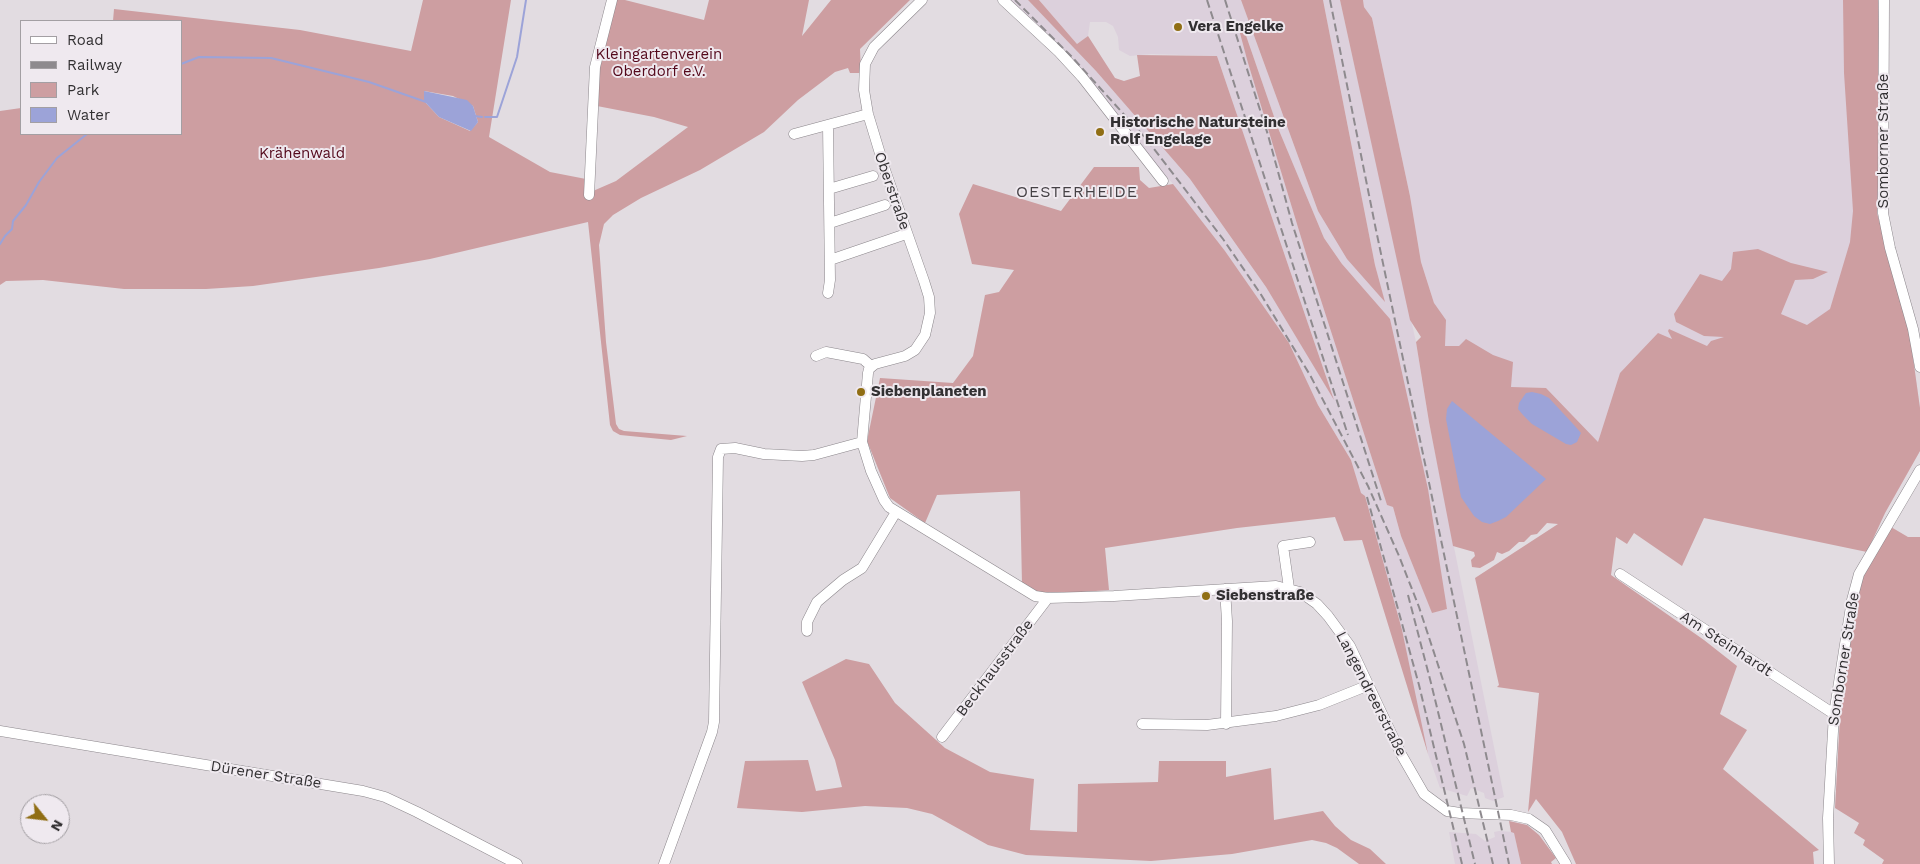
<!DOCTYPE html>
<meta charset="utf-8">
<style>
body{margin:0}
#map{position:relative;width:1920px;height:864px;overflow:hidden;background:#e2dce1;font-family:"Work Sans",sans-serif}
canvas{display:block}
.legend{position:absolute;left:20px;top:20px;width:162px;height:115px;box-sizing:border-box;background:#efe9ef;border:1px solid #a39fa3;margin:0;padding:6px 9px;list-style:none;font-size:15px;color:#323032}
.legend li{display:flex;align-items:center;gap:10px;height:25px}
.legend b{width:25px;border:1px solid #a39fa3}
.north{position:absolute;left:20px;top:794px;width:50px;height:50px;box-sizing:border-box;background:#efe9ef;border:1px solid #a39fa3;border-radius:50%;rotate:119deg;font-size:14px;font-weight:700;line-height:20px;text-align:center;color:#323032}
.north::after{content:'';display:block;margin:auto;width:18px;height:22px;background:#906e14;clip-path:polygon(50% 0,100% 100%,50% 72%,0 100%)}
</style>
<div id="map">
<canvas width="1920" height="864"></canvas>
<ul class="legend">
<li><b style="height:6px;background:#fff"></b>Road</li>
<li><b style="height:6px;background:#8e8a8e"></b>Railway</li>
<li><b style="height:14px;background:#cd9ea1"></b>Park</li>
<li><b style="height:14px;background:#9ca3d8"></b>Water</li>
</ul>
<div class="north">N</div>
</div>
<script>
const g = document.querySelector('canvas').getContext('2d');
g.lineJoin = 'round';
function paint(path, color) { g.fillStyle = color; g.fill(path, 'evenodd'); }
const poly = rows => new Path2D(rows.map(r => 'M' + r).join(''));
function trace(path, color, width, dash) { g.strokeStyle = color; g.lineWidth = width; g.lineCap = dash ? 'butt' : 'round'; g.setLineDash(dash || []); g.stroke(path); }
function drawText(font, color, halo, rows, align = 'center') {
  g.font = font + ' "Work Sans",sans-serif'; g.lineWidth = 4; g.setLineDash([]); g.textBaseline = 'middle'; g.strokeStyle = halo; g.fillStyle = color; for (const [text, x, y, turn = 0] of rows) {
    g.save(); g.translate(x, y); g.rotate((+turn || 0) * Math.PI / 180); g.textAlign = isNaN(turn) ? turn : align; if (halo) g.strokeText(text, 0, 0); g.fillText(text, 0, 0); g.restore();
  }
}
paint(poly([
 [1008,0,1028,0,1036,8,1096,71,1190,179,1266,287,1333,397,1217,56,1151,54,1130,56,1119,50,1118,37,1113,26,1106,22,1090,22,1088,36,1077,44,1039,0,1241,0,1318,211,1384,300,1375,265,1323,0,1340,0,1416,342,1429,422,1504,797,1493,801,1485,798,1484,793,1471,788,1467,796,1440,788,1428,754,1351,460,1318,405,1289,343,1225,251,1173,184,1059,50],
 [1241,21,1278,128,1324,238,1342,264,1447,609,1432,612,1401,536,1393,507,1387,505,1307,257,1248,63],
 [1363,0,1878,0,1881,106,1877,213,1909,329,1920,408,1920,451,1885,513,1867,552,1425,388,1437,322,1434,303,1421,262,1410,196,1372,18,1364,7],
 [1499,831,1514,832,1521,864,1455,864,1449,832,1476,834,1485,841,1495,837,1494,832]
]), '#dcd0dc');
paint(poly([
 [423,0,511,0,489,137,550,172,586,179,593,191,616,181,688,127,654,117,597,106,598,74,602,54,604,55,605,53,604,50,616,0,625,0,704,20,709,0,809,0,802,36,831,0,910,0,860,49,861,73,850,73,848,68,835,72,798,100,764,132,700,170,641,198,613,215,604,224,599,245,606,342,616,424,619,429,624,431,687,436,671,440,620,435,613,431,610,425,588,222,430,259,379,268,253,286,206,289,124,289,43,280,6,281,0,285,0,111,21,108,21,134,181,134,181,21,113,21,114,9,300,30,411,51],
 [424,91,453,96,473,106,478,122,470,131,439,117,424,101],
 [1028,0,1039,0,1077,44,1088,36,1115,78,1124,81,1140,76,1137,55,1217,56,1334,400,1266,287,1190,179,1096,71],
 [1241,0,1323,0,1375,265,1385,302,1347,259,1318,211],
 [1340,0,1363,0,1364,7,1372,18,1410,196,1421,262,1434,303,1446,320,1445,346,1459,346,1466,339,1493,355,1513,362,1511,387,1546,388,1598,442,1620,373,1658,333,1672,339,1668,331,1669,329,1707,346,1711,341,1724,337,1704,336,1676,322,1674,314,1700,274,1722,281,1731,269,1733,252,1758,249,1791,263,1828,272,1813,279,1795,280,1781,314,1807,325,1830,309,1850,242,1853,211,1844,73,1843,0,1878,0,1881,106,1877,213,1909,329,1920,408,1920,451,1885,513,1867,552,1704,518,1682,566,1634,533,1627,544,1616,537,1611,575,1704,640,1737,666,1720,714,1747,730,1723,769,1819,850,1813,852,1814,864,1576,864,1562,832,1536,799,1528,812,1539,693,1497,687,1499,685,1475,578,1558,524,1547,523,1537,534,1531,535,1524,542,1519,542,1509,551,1502,554,1497,552,1494,560,1480,568,1472,567,1471,560,1475,556,1474,552,1453,546,1429,422,1416,342,1421,337,1410,320],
 [1241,21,1278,128,1324,238,1342,264,1390,319,1428,489,1447,609,1432,613,1401,536,1393,507,1387,505,1307,257,1248,63,1237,22],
 [1094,167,1139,167,1140,180,1149,188,1173,184,1225,251,1289,343,1318,405,1351,460,1361,493,1365,496,1402,630,1428,754,1362,540,1344,541,1335,517,1237,528,1105,548,1109,590,1082,592,1039,592,1022,584,1020,491,937,495,925,523,890,498,867,441,880,378,953,383,973,356,985,295,999,292,1014,270,972,264,959,214,973,184,1061,211],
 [1891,527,1908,537,1920,537,1920,864,1882,864,1884,860,1863,845,1865,840,1854,833,1859,823,1835,808,1842,680,1861,578],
 [846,659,869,664,895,703,945,748,990,772,1034,779,1030,830,1077,832,1078,784,1158,782,1159,761,1226,761,1226,777,1271,768,1274,820,1323,811,1335,826,1351,840,1370,849,1386,864,1359,864,1337,848,1326,843,1312,840,1232,854,1151,861,1026,855,988,845,932,814,907,808,865,806,802,812,737,808,745,761,808,760,816,791,842,787,835,760,802,682],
 [1509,821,1527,825,1539,835,1556,858,1551,862,1552,864,1521,864,1514,833,1511,832]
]), '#cd9ea1');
paint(poly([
 [424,91,467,100,473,106,478,122,471,131,439,117,424,101],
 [1532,392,1541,394,1549,398,1574,425,1581,433,1577,442,1571,445,1566,444,1532,424,1523,415,1518,409,1519,403,1526,393],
 [1452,401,1546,479,1506,517,1498,521,1490,524,1482,522,1474,516,1461,497,1446,419,1447,409]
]), '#9ca3d8');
trace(poly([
 [181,64,199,57,271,58,369,82,426,102],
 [474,116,482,117],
 [485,117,497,117,517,57,526,0],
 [0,244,5,236,12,229,13,221,26,205,39,182,57,158,87,134]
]), '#9ca3d8', 2);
const minor = poly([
 [922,0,874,47,865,64,864,90,868,114,885,170,924,281,929,297,930,313,925,335,915,350,905,356,875,364,869,369,868,373,862,442,871,471,884,500,889,507,1035,596,1048,598,1114,596,1276,586,1300,592,1317,604,1328,616,1350,646,1401,754,1424,794,1447,811,1460,813,1511,815,1529,819,1545,830,1566,864],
 [1003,0,1059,52,1082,77,1163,181],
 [1884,0,1883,213,1890,248,1913,329,1920,367],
 [828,125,830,280,828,293],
 [794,134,868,114],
 [829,189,873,176],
 [589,195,595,67,612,0],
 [830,223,885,205],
 [830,260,906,234],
 [816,356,826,352,863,359,871,366],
 [1620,574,1834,714],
 [1289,588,1283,546,1310,542],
 [1225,589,1227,621,1226,724],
 [807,631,807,622,817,602,843,580,862,568,896,512],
 [1142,724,1207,725,1276,716,1319,705,1369,685],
 [0,731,363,791,385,797,417,812,517,864],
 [942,737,1048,598],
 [664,864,712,732,714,722,718,457,721,449,735,448,764,454,802,456,814,455,862,442],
 [1829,864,1828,818,1834,714,1852,600,1859,574,1920,470]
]);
trace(minor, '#8b868b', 11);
trace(minor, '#fff', 10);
trace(poly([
 [1015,0,1072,57,1148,141,1223,239,1260,293,1310,375,1368,486,1399,556,1419,607,1464,744,1493,864],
 [1207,0,1348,435],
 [1225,0,1268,135,1292,223,1381,501],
 [1330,0,1376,230,1509,864],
 [1367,497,1419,685,1462,864],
 [1408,595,1431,683,1475,864]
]), '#8e8a8e', 2, [8, 4]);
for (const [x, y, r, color] of [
 [1178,27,5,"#906e14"],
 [1100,132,5,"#906e14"],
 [861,392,5,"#906e14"],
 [1206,596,5,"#906e14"]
]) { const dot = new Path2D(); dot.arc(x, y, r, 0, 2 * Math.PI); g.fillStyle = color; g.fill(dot); trace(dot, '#efe9ef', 2); }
drawText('bold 15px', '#323032', '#efe9ef', [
 ["Vera Engelke",1188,27],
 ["Historische Natursteine",1110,123],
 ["Rolf Engelage",1110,140],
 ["Siebenplaneten",871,392],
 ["Siebenstraße",1216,596]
], 'left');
drawText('15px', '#54081b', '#efe9ef', [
 ["Kleingartenverein",659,55],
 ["Oberdorf e.V.",659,72],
 ["Krähenwald",302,154]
]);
drawText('15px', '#323032', '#efe9ef', [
 ["Somborner Straße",1884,141,-90],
 ["Oberstraße",892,191,71],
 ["Am Steinhardt",1726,644,33],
 ["Somborner Straße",1844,659,-81],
 ["Beckhausstraße",995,668,-53],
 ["Langendreerstraße",1371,694,63],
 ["Dürener Straße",266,775,9]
]);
g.letterSpacing = '1px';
drawText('16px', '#454145', '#efe9ef', [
 ["OESTERHEIDE",1077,192]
]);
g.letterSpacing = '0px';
</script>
